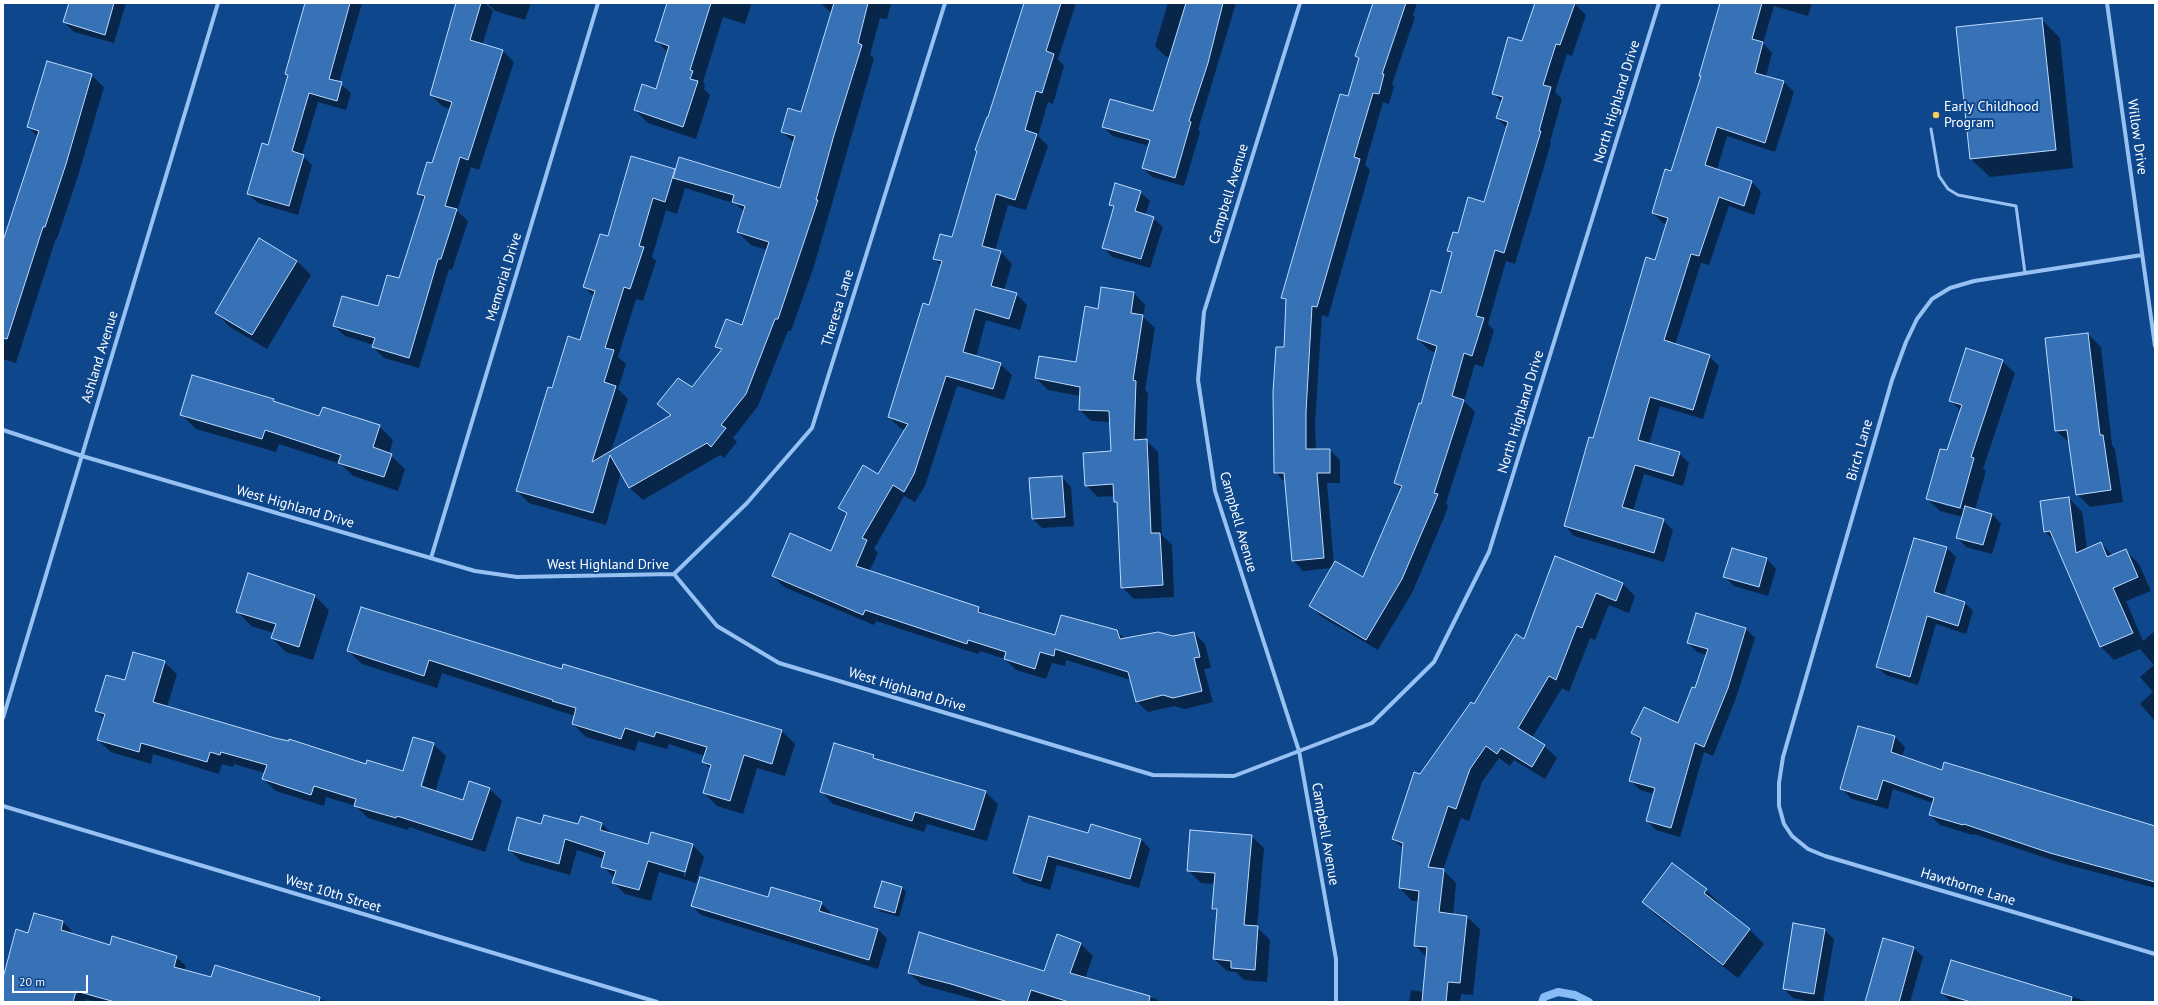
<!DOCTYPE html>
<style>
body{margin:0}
#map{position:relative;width:2158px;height:1005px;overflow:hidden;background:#0f478c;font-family:"PT Sans",sans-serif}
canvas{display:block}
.frame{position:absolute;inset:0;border:4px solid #fff;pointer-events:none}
.scale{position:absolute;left:12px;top:975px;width:76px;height:18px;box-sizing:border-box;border:2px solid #fff;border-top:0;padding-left:5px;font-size:12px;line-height:14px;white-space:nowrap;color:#fff;-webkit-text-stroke:3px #0f478c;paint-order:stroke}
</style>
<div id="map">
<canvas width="2158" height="1005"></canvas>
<div class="frame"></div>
<div class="scale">20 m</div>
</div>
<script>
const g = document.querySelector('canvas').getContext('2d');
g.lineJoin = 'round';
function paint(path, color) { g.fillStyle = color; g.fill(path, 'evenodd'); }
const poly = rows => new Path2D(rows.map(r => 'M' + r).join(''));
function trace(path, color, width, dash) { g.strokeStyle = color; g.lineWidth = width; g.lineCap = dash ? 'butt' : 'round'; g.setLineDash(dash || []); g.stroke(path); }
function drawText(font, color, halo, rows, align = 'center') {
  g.font = font + ' "PT Sans",sans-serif'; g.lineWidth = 4; g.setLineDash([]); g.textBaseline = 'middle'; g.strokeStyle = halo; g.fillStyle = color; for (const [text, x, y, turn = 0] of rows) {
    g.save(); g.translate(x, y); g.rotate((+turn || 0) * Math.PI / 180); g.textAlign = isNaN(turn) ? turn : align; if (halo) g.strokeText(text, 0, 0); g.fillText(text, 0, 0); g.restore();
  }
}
paint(poly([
 [70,3,126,3,114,43,74,32,64,22],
 [306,3,362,3,339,83,351,93,346,110,318,102,302,155,312,165,298,215,258,203,248,194,269,146,289,77,286,74],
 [457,3,485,3,493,11,482,45,503,51,514,62,479,170,471,167,457,211,468,221,452,270,449,269,419,368,384,358,373,347,374,345,345,336,334,326,378,307,400,280,425,200,418,194,432,165,451,109,442,106,431,95],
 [487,3,531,3,525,20,495,11],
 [669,3,749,3,751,5,745,24,723,17,703,82,705,84,704,89,710,95,696,139,648,123,635,110,656,90,668,53,657,41],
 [820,3,891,3,887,19,880,18,870,55,874,58,814,266,791,331,788,331,758,406,733,438,737,442,724,458,720,455,643,500,630,488,621,472,606,525,529,503,517,491,553,389,580,341,594,297,585,287,608,237,674,170,781,189,794,143,783,132,802,113,832,13],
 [685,188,736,204,744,212,738,232,751,245,767,250,742,327,716,346,721,352,692,389,659,404,671,416,611,451,628,399,618,389,626,364,618,357,636,299,643,301,656,261,652,257,666,210,677,214],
 [1025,3,1076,3,1058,59,1064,66,1053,104,1048,102,1038,136,1048,146,1026,210,1008,205,995,251,1001,252,1012,264,1004,290,1016,294,1027,305,1020,330,986,320,976,357,1000,364,1012,375,1004,400,957,386,925,486,915,502,904,496,874,549,878,553,869,572,979,608,987,616,1056,636,1117,631,1125,639,1173,637,1194,633,1205,644,1211,668,1204,669,1213,702,1185,709,1174,706,1148,712,1136,701,1131,680,1066,660,1065,666,1052,663,1046,679,1016,670,1005,659,980,651,978,654,876,621,874,625,784,587,773,576,831,552,847,515,840,508,879,475,906,430,900,428,889,417,930,306,942,266,934,258,953,238],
 [1168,3,1236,3,1198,130,1200,132,1184,186,1152,177,1143,168,1149,146,1113,136,1103,127,1154,113,1172,58,1165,56,1155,46],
 [1374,3,1417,3,1413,16,1415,17,1392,84,1394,86,1389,104,1383,102,1365,165,1370,170,1328,317,1322,315,1315,422,1316,450,1330,450,1340,460,1340,483,1327,483,1334,566,1363,578,1401,489,1395,483,1422,405,1436,353,1429,350,1418,339,1441,294,1453,255,1448,251,1458,235,1484,203,1507,128,1497,118,1502,103,1493,93,1523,42,1536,3,1574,3,1586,15,1572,56,1567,54,1555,92,1562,99,1550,142,1551,143,1515,264,1506,261,1488,324,1494,330,1483,367,1475,364,1464,401,1475,412,1446,503,1448,506,1445,515,1413,591,1378,650,1322,617,1310,606,1332,568,1303,571,1293,560,1286,483,1275,472,1287,302,1282,297,1349,97,1359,60,1356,56],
 [1721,3,1812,3,1808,16,1774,6,1763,43,1772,53,1766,77,1784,82,1794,92,1775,152,1727,136,1717,170,1752,182,1761,192,1754,215,1729,206,1709,265,1701,263,1675,345,1709,356,1719,366,1703,419,1660,406,1649,444,1679,453,1689,463,1683,486,1644,474,1633,511,1663,520,1673,530,1664,562,1574,536,1565,526,1667,224,1663,223,1653,213,1672,172,1701,77,1700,75],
 [2041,19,2060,38,2073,168,1990,177,1971,159],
 [91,75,104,87,78,176,57,239,56,238,16,363,3,359,3,244,38,137,28,127],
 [1140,192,1150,201,1145,215,1153,218,1163,227,1150,268,1112,257,1103,247,1114,208,1110,204],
 [297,261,311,275,267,349,230,327,216,313],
 [1134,293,1145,305,1143,317,1155,328,1145,390,1148,393,1146,440,1158,452,1162,535,1172,545,1174,597,1134,599,1122,587,1118,504,1115,501,1115,496,1098,497,1086,485,1112,452,1110,422,1091,421,1080,410,1080,396,1048,390,1036,378,1077,363,1099,310],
 [2088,334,2101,347,2112,445,2115,449,2123,502,2090,507,2077,494,2070,443,2056,431],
 [2002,361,2015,373,1983,469,1986,471,1975,510,1992,514,2001,524,1992,554,1966,547,1957,537,1963,517,1940,511,1927,499,1948,452,1961,411,1950,400],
 [1941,502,1965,509,1964,510,1941,504],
 [273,400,278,404,320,418,379,426,393,440,389,454,405,469,398,491,353,476,341,464,279,444,276,452,196,429,182,415],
 [1062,477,1071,487,1074,526,1042,528,1033,519],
 [2069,498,2082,512,2087,549,2101,543,2113,556,2125,550,2139,564,2151,591,2126,601,2143,641,2155,631,2155,721,2140,704,2153,692,2140,677,2154,665,2140,649,2114,660,2101,647,2056,543,2045,531],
 [1914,539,1947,548,1956,557,1944,596,1965,603,1973,611,1966,634,1936,624,1918,685,1886,675,1877,667],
 [1733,549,1767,559,1776,569,1768,596,1734,586,1725,577],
 [1556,557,1623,584,1635,596,1629,613,1609,605,1595,640,1590,638,1569,692,1562,688,1532,738,1544,746,1557,758,1545,779,1514,760,1510,766,1499,758,1482,782,1469,821,1461,818,1443,870,1456,883,1453,915,1467,917,1480,929,1473,995,1461,994,1460,1002,1409,1002,1411,990,1424,992,1427,958,1415,945,1419,901,1412,901,1400,888,1404,849,1393,839,1420,776,1524,640],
 [249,575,315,596,329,610,313,660,286,652,272,638,274,633,251,626,237,611],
 [1696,614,1746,629,1755,638,1736,698,1713,756,1704,752,1680,837,1656,830,1647,821,1654,794,1640,790,1630,780,1641,741,1632,733,1678,724,1696,689,1707,655,1697,652,1688,643],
 [348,651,562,670,781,730,795,744,785,776,757,768,743,814,717,806,704,793,711,769,703,762,705,756,669,744,667,749,638,741,635,751,586,737,573,724,575,716,442,673,437,688,362,664],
 [164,662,177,674,167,707,367,765,404,772,433,744,446,756,435,792,464,801,489,788,502,801,485,852,409,827,408,830,368,818,356,806,326,797,324,806,276,791,263,779,265,773,234,764,233,767,222,764,219,774,153,754,151,764,111,752,98,740,104,719,97,711,126,682],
 [431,750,433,750,421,791,419,791],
 [1895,737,1905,747,1902,757,1943,771,2155,827,2155,888,2061,863,1974,834,1973,835,1940,825,1930,815,1933,803,1893,789,1888,809,1852,799,1842,789],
 [873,755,878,760,985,792,998,804,987,841,927,824,924,832,833,804,821,791],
 [602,824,613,835,648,845,693,845,704,857,696,883,659,872,651,901,625,894,613,882,615,878,602,866,604,859,577,850,570,875,521,861,510,850,542,825],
 [690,851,692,851,685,877,683,877],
 [1089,834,1141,839,1150,849,1139,888,1057,865,1050,890,1023,882,1014,873],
 [1251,836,1264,848,1257,927,1270,940,1267,982,1244,980,1236,972,1227,971,1214,959,1218,913,1213,909,1215,884,1201,883,1188,870],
 [1672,864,1706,890,1720,904,1719,906,1750,930,1764,944,1738,978,1657,916,1643,902],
 [902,887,906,892,899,917,880,911,876,907],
 [768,898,821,903,830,912,830,915,878,929,887,939,878,969,701,915,692,906],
 [63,922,72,931,71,934,110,946,176,957,186,966,184,971,211,978,215,966,329,1002,95,1002,86,999,85,1002,3,1002,3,980,29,934],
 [1824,930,1834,939,1823,1002,1811,1002,1793,998,1784,989],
 [1058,935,1081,944,1093,956,1085,979,1156,999,1159,1002,984,1002,922,985,909,973,1044,972],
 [1914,948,1923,957,1910,1002,1866,1002],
 [1951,961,2089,1002,1951,1002,1942,993]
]), '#0007');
trace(poly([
 [1542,1002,1544,997,1558,992,1575,995,1589,1002]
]), '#87bcf6', 8);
const building = poly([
 [69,3,114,3,105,35,63,22,69,3],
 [305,3,350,3,329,79,342,82,337,101,309,93,292,151,304,155,289,206,247,194,262,143,268,145,288,75,285,74,305,3],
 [456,3,481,3,470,40,503,50,468,160,460,157,445,206,457,209,441,259,438,259,409,358,372,347,375,338,333,326,342,296,378,306,387,275,399,278,425,196,417,194,427,162,432,163,452,102,430,95,456,3],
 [667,3,711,3,690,70,693,71,690,79,698,81,683,127,634,110,642,84,656,89,669,46,655,41,667,3],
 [834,3,868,3,858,43,862,45,834,135,816,200,818,200,778,319,775,319,746,394,721,425,726,428,711,447,707,443,629,488,610,455,593,513,516,491,548,387,552,388,568,336,580,340,595,291,583,287,600,234,608,236,631,156,675,169,665,202,653,198,639,246,644,247,630,289,624,287,605,348,614,350,604,382,616,386,592,462,671,415,657,404,678,378,692,387,722,349,715,347,726,319,742,325,769,242,737,232,745,206,732,202,734,195,673,178,679,157,780,188,795,136,781,132,788,108,801,112,834,3],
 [1024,3,1061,3,1046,51,1054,54,1042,93,1036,91,1025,130,1037,134,1015,200,996,194,982,246,1001,251,991,286,1017,293,1009,319,975,309,963,352,1001,363,993,389,946,376,914,474,904,492,893,485,862,538,867,540,856,566,979,607,978,612,1055,635,1061,615,1117,630,1120,639,1158,632,1173,636,1194,632,1200,657,1194,658,1202,691,1173,698,1163,695,1136,702,1128,672,1055,649,1054,656,1040,652,1035,669,1004,659,1006,652,968,640,967,644,865,610,863,615,772,576,790,533,831,551,847,513,838,508,863,465,878,474,908,424,888,417,923,303,929,305,942,261,933,259,940,234,952,237,977,151,975,150,987,117,988,117,1024,3],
 [1186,3,1223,3,1208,63,1189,121,1191,122,1175,178,1142,168,1150,140,1102,127,1110,99,1153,111,1186,3],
 [1373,3,1406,3,1382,74,1384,74,1379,94,1373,93,1354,157,1360,159,1317,307,1312,306,1306,412,1306,449,1330,449,1330,473,1317,473,1324,558,1292,561,1284,473,1274,473,1273,392,1276,347,1284,347,1286,299,1281,298,1340,94,1348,96,1359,58,1355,56,1373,3],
 [1535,3,1575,3,1560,45,1556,44,1543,85,1551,87,1539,131,1541,131,1504,253,1495,250,1476,316,1484,318,1472,356,1464,353,1452,396,1464,400,1434,493,1438,494,1434,504,1402,579,1366,640,1309,606,1335,561,1363,577,1402,486,1394,483,1419,403,1421,404,1437,346,1417,339,1431,290,1441,293,1452,252,1447,251,1453,232,1458,233,1468,197,1484,202,1508,122,1496,118,1503,97,1492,94,1508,37,1522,41,1535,3],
 [1720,3,1762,3,1752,39,1763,42,1755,73,1784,81,1765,143,1717,127,1705,165,1752,181,1744,206,1719,197,1699,256,1691,254,1664,340,1710,355,1693,410,1650,397,1638,440,1680,452,1673,476,1635,465,1622,507,1664,519,1654,553,1564,526,1589,437,1593,438,1646,257,1655,260,1668,218,1652,213,1665,169,1671,171,1701,76,1699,76,1720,3],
 [2042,18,2056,150,1970,159,1956,27,2042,18],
 [47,61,92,74,66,164,45,227,43,227,7,339,3,338,3,241,39,131,27,127,47,61],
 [1115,183,1141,191,1135,211,1154,217,1141,259,1102,248,1114,206,1109,205,1115,183],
 [259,238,297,261,252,335,215,313,259,238],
 [1101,287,1134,292,1131,313,1143,315,1133,380,1136,381,1134,440,1147,439,1151,533,1160,533,1163,585,1121,588,1117,502,1114,502,1113,484,1085,486,1083,453,1111,451,1109,411,1079,410,1080,387,1035,378,1039,356,1076,362,1085,306,1098,309,1101,287],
 [2088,333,2100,435,2103,435,2111,490,2076,495,2067,430,2055,431,2045,338,2088,333],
 [1966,348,2003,360,1971,457,1974,458,1960,508,1926,499,1940,449,1947,450,1962,405,1949,401,1966,348],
 [192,375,274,399,273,401,319,416,323,407,380,425,373,447,392,454,384,477,338,463,341,455,265,430,262,439,180,415,192,375],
 [1062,476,1065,517,1032,519,1029,478,1062,476],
 [2069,497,2076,553,2101,542,2107,557,2126,549,2138,577,2113,588,2133,633,2100,647,2050,531,2044,532,2040,501,2069,497],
 [1965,506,1992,514,1983,545,1956,538,1965,506],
 [1914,538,1947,547,1934,592,1965,602,1958,626,1927,616,1910,677,1876,667,1914,538],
 [1732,548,1767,558,1759,587,1723,577,1732,548],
 [1555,556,1623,583,1616,601,1596,593,1582,628,1577,626,1556,680,1549,676,1518,728,1545,745,1532,767,1501,748,1497,754,1486,746,1470,769,1456,809,1448,806,1428,867,1444,869,1439,912,1467,916,1460,983,1448,982,1446,1002,1422,1002,1427,947,1414,946,1419,891,1399,888,1403,843,1392,839,1414,772,1420,774,1471,702,1474,704,1516,634,1524,639,1555,556],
 [248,573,315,595,299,647,271,638,276,624,236,612,248,573],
 [361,607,562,669,563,664,782,730,772,764,744,755,730,801,703,793,711,765,702,762,707,747,656,732,654,737,625,728,621,739,572,724,576,708,552,701,553,700,429,660,424,676,347,651,361,607],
 [1696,613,1746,628,1728,688,1704,747,1695,743,1671,828,1646,821,1655,788,1629,781,1641,738,1631,733,1644,707,1678,723,1692,687,1695,688,1708,649,1687,643,1696,613],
 [133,652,165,661,153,702,275,738,289,741,289,739,366,764,367,760,403,771,413,737,434,743,421,786,463,800,469,781,490,788,472,840,397,816,396,818,354,806,356,799,314,786,311,795,262,779,267,765,221,752,220,755,210,752,207,762,141,743,139,752,97,740,105,714,95,711,106,675,125,680,133,652],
 [1858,726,1895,736,1891,752,1942,770,1944,762,2155,826,2155,882,2050,853,1964,824,1963,825,1929,815,1934,798,1883,780,1877,800,1840,789,1858,726],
 [834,743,874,755,873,758,986,791,974,830,915,812,912,821,820,792,834,743],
 [544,815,578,824,581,816,602,823,600,830,648,844,651,832,693,844,685,872,648,861,639,890,612,883,616,871,601,867,605,852,565,839,559,864,508,850,517,817,541,824,544,815],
 [1029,816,1088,833,1091,824,1141,839,1130,879,1048,856,1041,881,1013,873,1029,816],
 [1190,830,1252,835,1244,925,1258,926,1255,970,1231,968,1231,961,1213,959,1217,909,1212,909,1215,873,1187,871,1190,830],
 [1672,863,1707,889,1704,893,1750,929,1723,965,1642,902,1672,863],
 [700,877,768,897,771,887,822,902,819,911,878,929,869,960,691,906,700,877],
 [882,881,902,887,895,913,874,907,882,881],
 [34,913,63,921,61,930,110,945,112,936,177,956,174,967,211,977,215,965,320,997,319,1002,115,1002,76,991,73,1002,3,1002,3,978,16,929,28,933,34,913],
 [1793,923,1825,929,1814,994,1783,989,1793,923],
 [919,932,1044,971,1057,934,1081,943,1070,973,1150,996,1149,1002,1069,1002,1031,990,1027,1002,1008,1002,951,984,908,973,919,932],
 [1883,938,1914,947,1899,1002,1865,1002,1883,938],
 [1951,960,2072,997,2071,1002,1971,1002,1941,993,1951,960]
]);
paint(building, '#3771b6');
trace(building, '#bddbfd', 1);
trace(poly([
 [1931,129,1939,176,1948,189,1958,195,2016,206,2025,273]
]), '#96c1f2', 3);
trace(poly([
 [1300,3,1204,312,1198,380,1215,491,1299,751,1336,959,1336,1002],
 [2107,3,2155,346],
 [2142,255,1974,281,1950,288,1932,299,1917,319,1906,342,1892,380,1783,757,1779,783,1779,806,1784,824,1792,836,1808,849,1825,856,2155,954],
 [3,430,82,456,475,571,517,577,674,574,717,626,779,663,1153,775,1234,776,1372,723,1434,662,1489,552,1659,3],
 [431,558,598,3],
 [674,574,747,503,812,428,945,3],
 [3,718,218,3],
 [3,806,657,1002]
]), '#96c1f2', 4);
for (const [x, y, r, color] of [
 [1936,115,4,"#ffcd57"]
]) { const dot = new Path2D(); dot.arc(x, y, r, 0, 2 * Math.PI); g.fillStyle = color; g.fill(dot); trace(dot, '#0f478c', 1.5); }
drawText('14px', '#fff', '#0f478c', [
 ["North Highland Drive",1617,102,-73],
 ["Willow Drive",2137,137,82],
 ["Campbell Avenue",1229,194,-73],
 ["Memorial Drive",504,277,-73],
 ["Theresa Lane",838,308,-73],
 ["Ashland Avenue",100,357,-73],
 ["North Highland Drive",1521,412,-73],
 ["Birch Lane",1860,450,-74],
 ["West Highland Drive",295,507,16],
 ["Campbell Avenue",1238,522,74],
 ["West Highland Drive",608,565],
 ["West Highland Drive",907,690,17],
 ["Campbell Avenue",1325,834,80],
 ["Hawthorne Lane",1968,887,17],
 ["West 10th Street",333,894,17]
]);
drawText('14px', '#fff', '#0f478c', [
 ["Early Childhood",1944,107],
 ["Program",1944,123]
], 'left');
</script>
